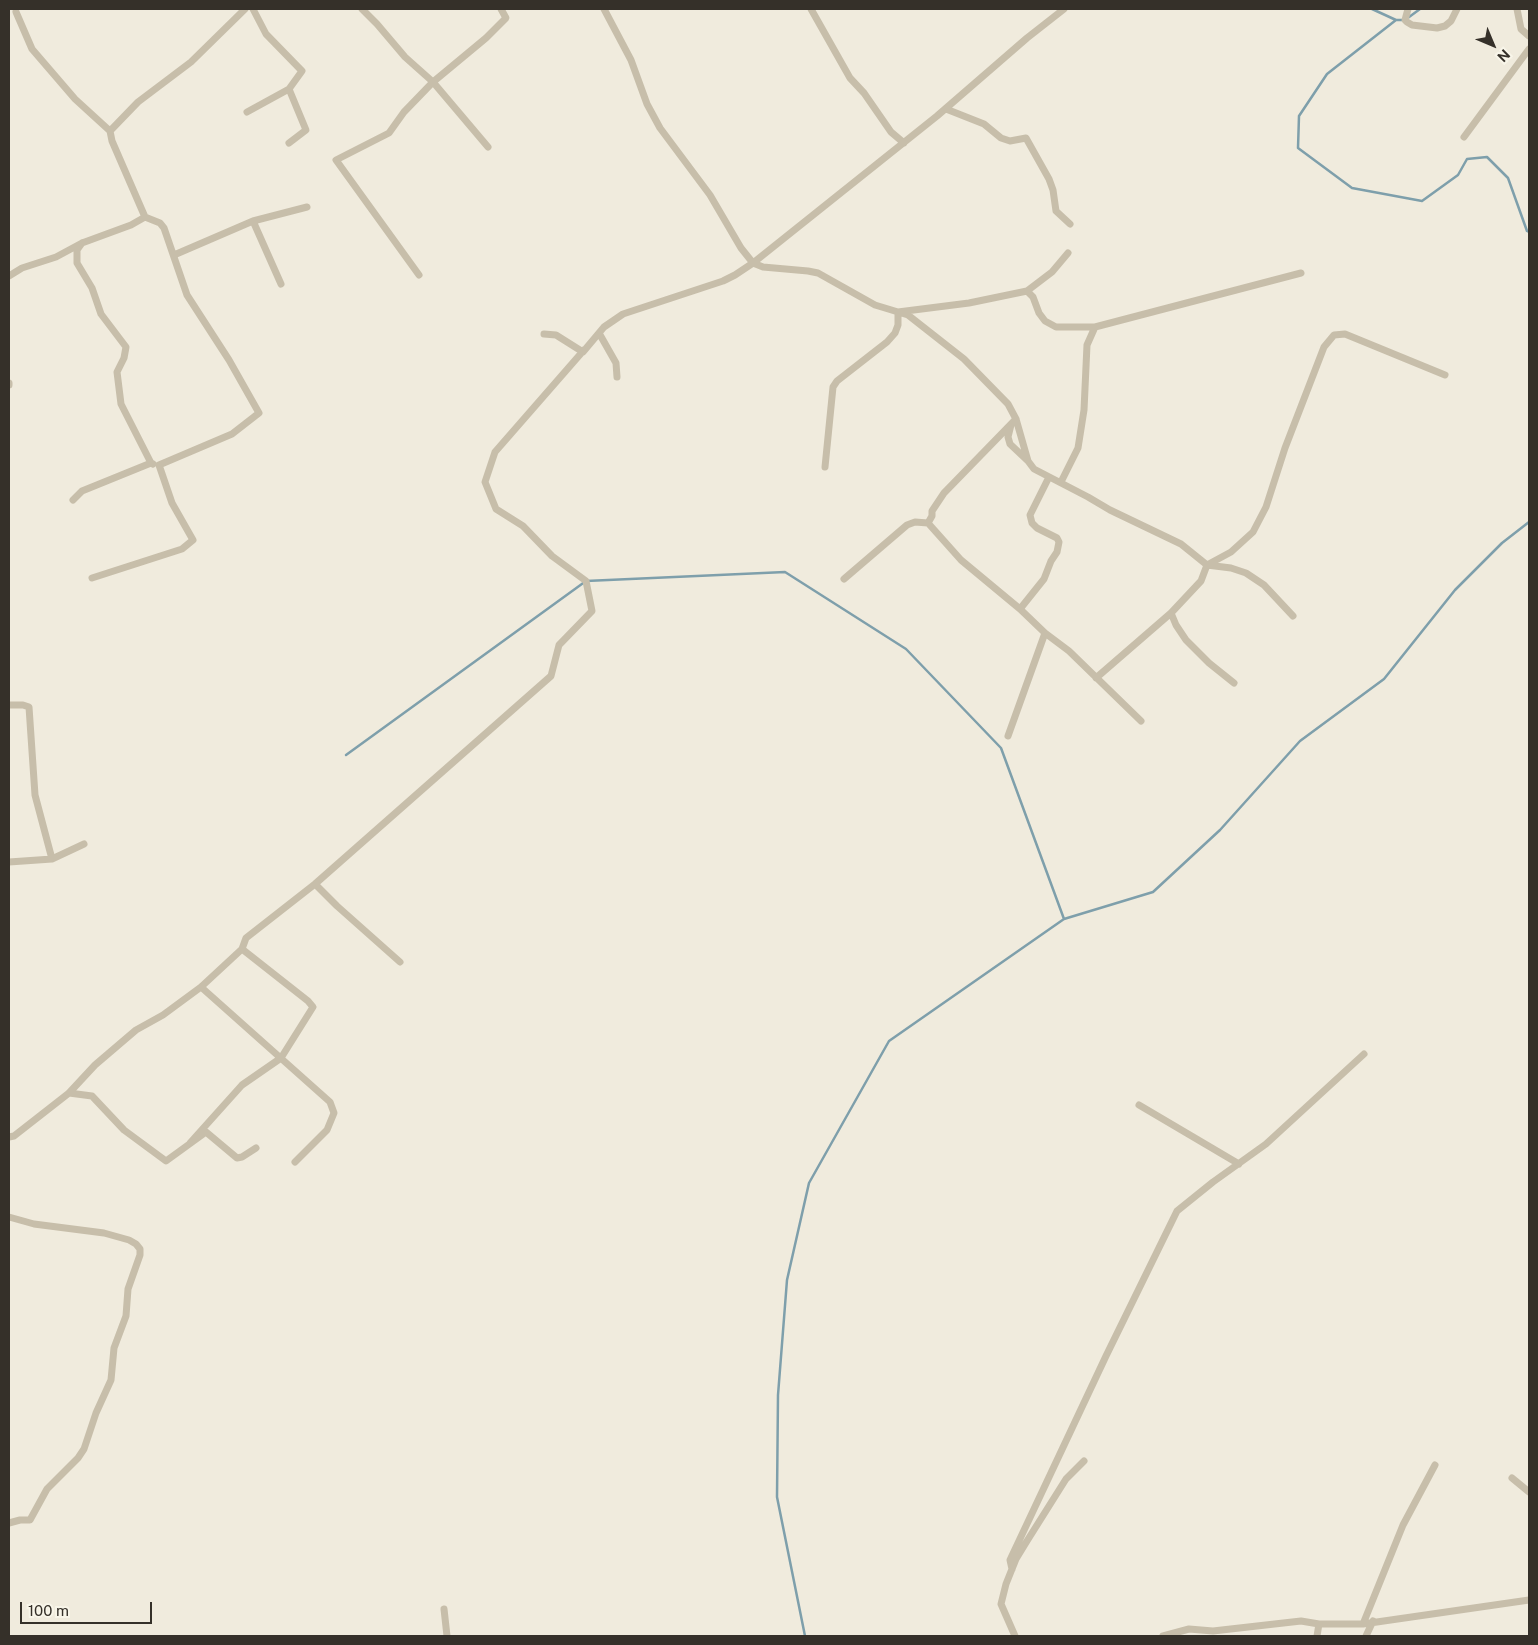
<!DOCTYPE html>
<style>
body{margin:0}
#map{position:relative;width:1538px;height:1645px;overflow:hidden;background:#f0ebdd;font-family:"Public Sans",sans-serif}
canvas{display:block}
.frame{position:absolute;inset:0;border:10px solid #353029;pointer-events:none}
.north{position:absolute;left:1468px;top:20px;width:50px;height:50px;-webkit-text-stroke:4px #f8f5e9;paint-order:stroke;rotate:135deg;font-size:14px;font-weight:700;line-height:20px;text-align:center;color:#353029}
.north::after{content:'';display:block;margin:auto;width:18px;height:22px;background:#353029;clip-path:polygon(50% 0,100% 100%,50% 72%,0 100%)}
.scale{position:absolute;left:20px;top:1602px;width:132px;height:22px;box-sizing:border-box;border:2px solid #353029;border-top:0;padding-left:6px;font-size:15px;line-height:18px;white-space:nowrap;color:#353029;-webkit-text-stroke:4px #f8f5e9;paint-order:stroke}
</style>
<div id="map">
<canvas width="1538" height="1645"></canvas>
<div class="frame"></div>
<div class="north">N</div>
<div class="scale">100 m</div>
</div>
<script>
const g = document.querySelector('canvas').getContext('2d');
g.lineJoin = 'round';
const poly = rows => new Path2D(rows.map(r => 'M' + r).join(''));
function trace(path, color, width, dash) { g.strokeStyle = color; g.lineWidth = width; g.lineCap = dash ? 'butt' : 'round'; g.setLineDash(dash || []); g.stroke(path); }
trace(poly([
 [1372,9,1396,20],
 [1420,9,1405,20,1396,20,1327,74,1299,116,1298,148,1352,188,1422,201,1458,175,1467,159,1487,157,1508,178,1527,231,1529,232],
 [346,755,586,581,785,572,906,649,1001,748,1064,919],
 [805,1636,777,1497,778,1395,787,1280,809,1183,889,1041,1064,919,1153,892,1220,830,1300,741,1384,679,1455,590,1502,543,1529,522]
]), '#7e9fab', 2.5);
trace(poly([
 [362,9,377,24,405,57,433,82,404,112,389,133,336,160,419,275],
 [604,9,631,60,647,104,660,128,710,195,741,248,753,263,763,267,808,271,818,273,875,305,908,315,964,359,1008,404,1016,419,1028,461,1034,469,1088,497,1110,510,1181,544,1207,565,1231,568,1246,573,1264,585,1293,616],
 [811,9,850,78,864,93,891,132,904,143],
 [1408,9,1405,20,1407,22,1412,25,1437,28,1445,26,1451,21,1457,9],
 [1517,9,1521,29,1529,36],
 [16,12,32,49,75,99,110,131],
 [289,89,306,130,289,143],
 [946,109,984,124,1001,138,1010,141,1026,138,1049,179,1053,190,1056,211,1070,224],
 [247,112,289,89,302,71,266,34,253,9],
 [1464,137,1529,49],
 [488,147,433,82,486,38,506,18,501,9],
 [145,217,112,141,110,131,138,102,191,62,245,9],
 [253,221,281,284],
 [82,243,77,250,77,263,92,288,101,314,126,347,124,358,117,372,121,404,151,463],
 [174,255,253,221,307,207],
 [9,276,22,268,56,257,82,243,131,225,145,217,160,223,164,228,187,295,229,360,259,413,232,434,159,465,172,503,193,540,182,549,92,578],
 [1027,291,1033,297,1039,313,1045,321,1056,327,1095,327],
 [599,333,616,363,617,377],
 [544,334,556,335,583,352,604,327,623,314,723,281,735,275,753,263,937,116,1027,38,1064,9],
 [9,383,9,385],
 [1011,425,1008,437,1010,444,1028,461],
 [825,467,833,387,837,381,887,342,895,333,898,325,898,312,969,303,1027,291,1052,272,1068,253],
 [1061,482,1078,448,1084,410,1087,345,1095,327,1301,273],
 [73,500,82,491,151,463,153,464],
 [928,523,961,560,1020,609,1045,633,1069,651,1141,721],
 [928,523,932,516,932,511,944,493,1016,419],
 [844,579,907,525,915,522,928,523],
 [1020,609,1044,579,1051,561,1057,552,1059,542,1057,538,1037,528,1032,523,1030,515,1049,477],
 [1171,613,1176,625,1186,640,1209,663,1234,683],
 [1096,678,1171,613,1201,581,1207,565,1231,552,1253,532,1266,507,1285,448,1324,347,1334,335,1345,334,1445,375],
 [9,705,23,705,29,707,35,795,52,859],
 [1008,736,1045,633],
 [9,862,52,859,84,844],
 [315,884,337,906,400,962],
 [201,987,330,1102,334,1113,327,1130,295,1162],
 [69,1093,92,1096,124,1130,166,1161,206,1132,237,1158,242,1157,256,1148],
 [1139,1105,1239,1164],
 [9,1137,14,1136,69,1093,95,1065,136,1030,163,1015,201,987,242,949,246,938,315,884,551,676,559,645,592,611,586,581,552,556,523,526,496,509,485,482,495,452,584,350],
 [190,1143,242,1085,281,1058,313,1007,308,1001,242,949],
 [9,1217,34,1224,104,1233,129,1240,136,1244,140,1249,140,1255,128,1289,126,1316,114,1348,111,1380,96,1413,84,1449,78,1458,47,1489,30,1520,20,1520,9,1523],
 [1512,1478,1529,1492],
 [1012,1569,1010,1560,1106,1356,1177,1211,1213,1182,1266,1144,1364,1054],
 [444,1609,447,1636],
 [1363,1624,1403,1525,1435,1465],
 [1015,1636,1001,1604,1006,1584,1016,1559,1027,1541,1066,1479,1084,1461],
 [1163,1636,1189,1629,1213,1631,1301,1621,1319,1624,1363,1624,1529,1600],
 [1317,1636,1319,1624],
 [1366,1636,1373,1621]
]), '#c7beaa', 7);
</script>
